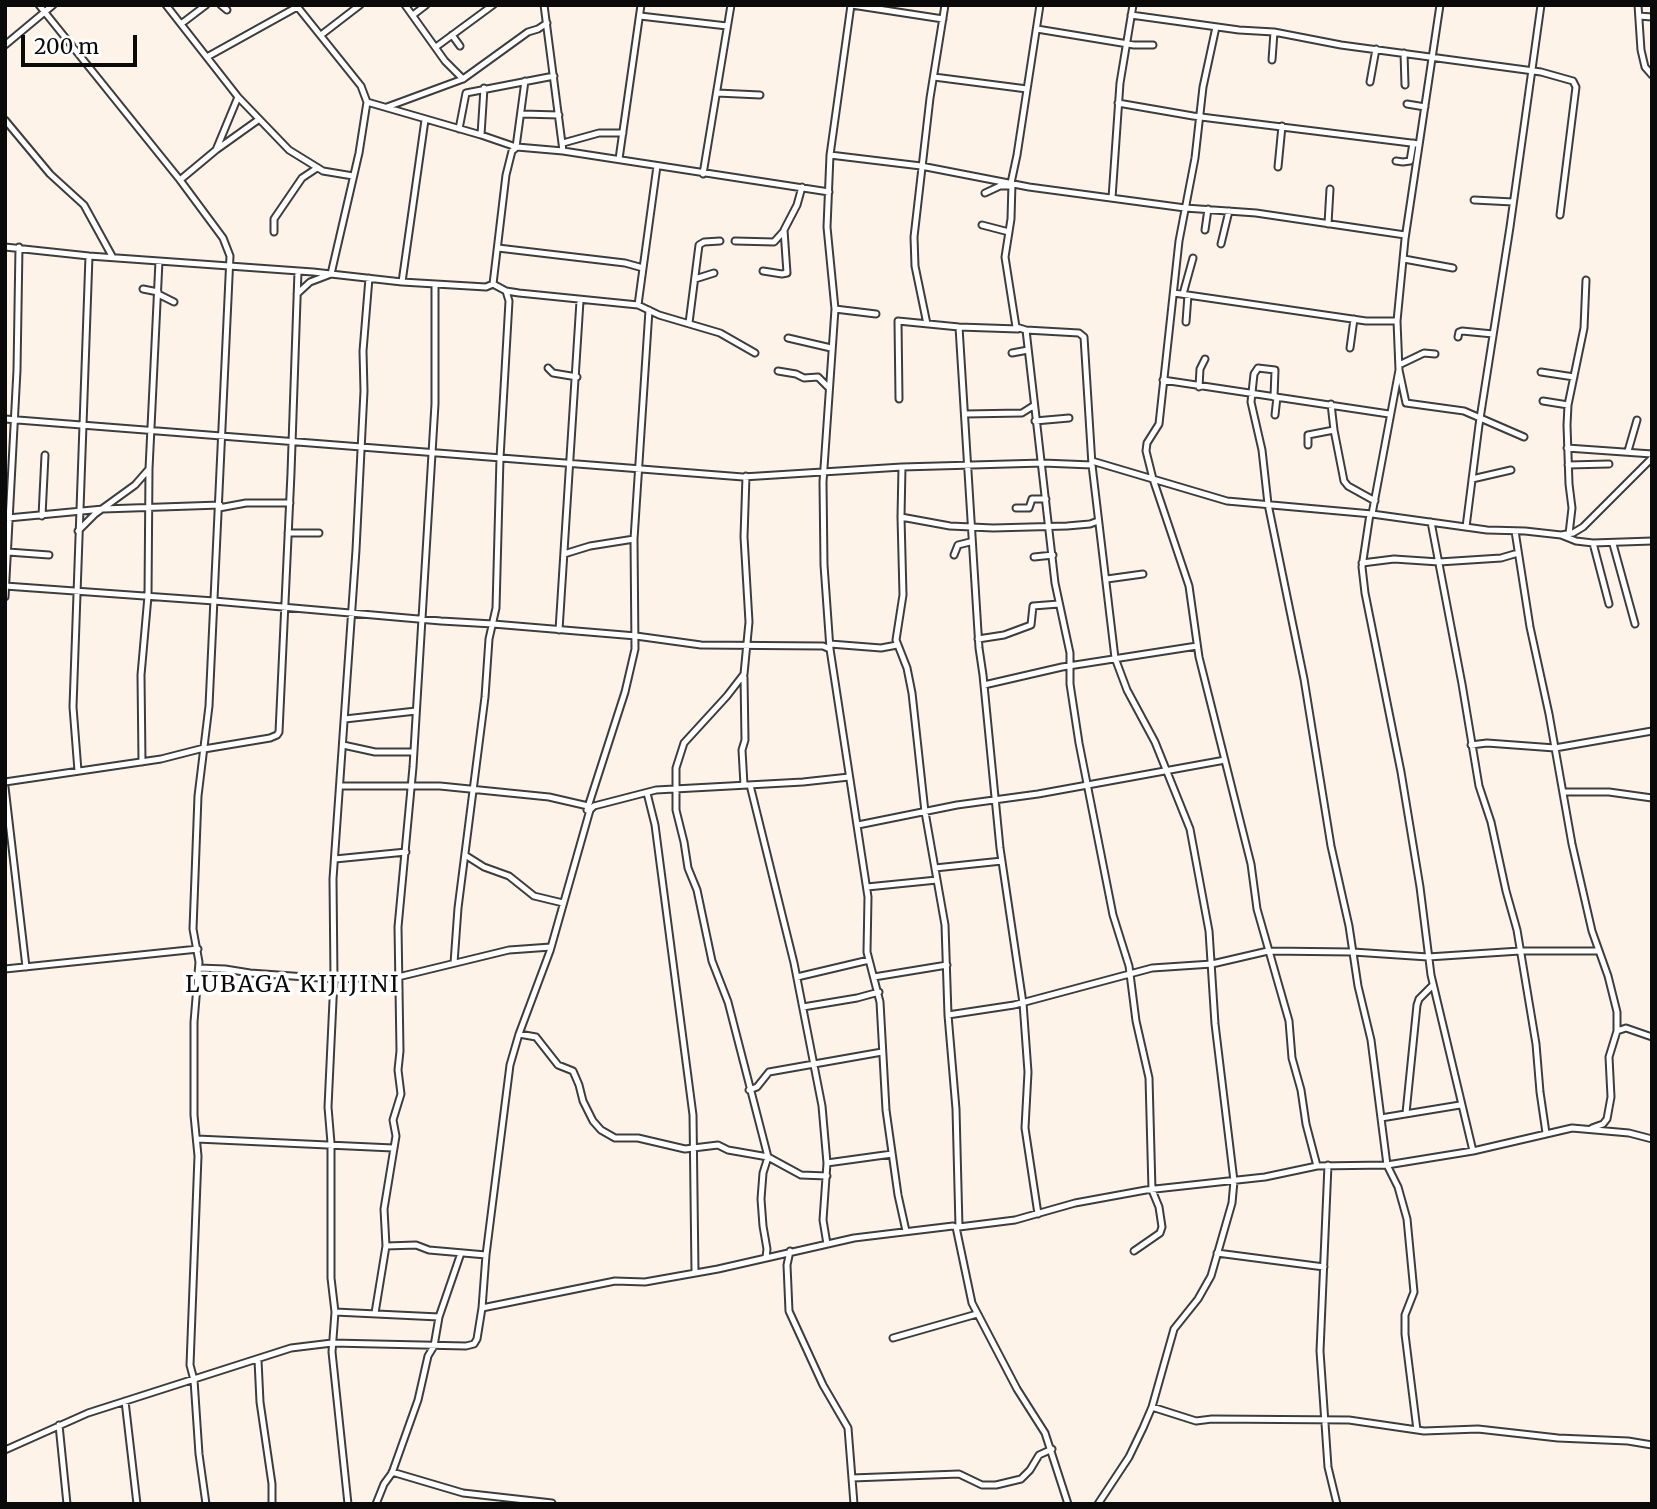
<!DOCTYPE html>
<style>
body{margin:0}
#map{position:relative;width:1657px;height:1509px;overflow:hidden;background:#fef3e8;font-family:Merriweather,serif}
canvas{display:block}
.frame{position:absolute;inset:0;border:7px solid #0a0a0a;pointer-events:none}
.scale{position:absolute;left:21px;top:35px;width:116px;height:32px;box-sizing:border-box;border:4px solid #0a0a0a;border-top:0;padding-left:9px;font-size:21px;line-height:24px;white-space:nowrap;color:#0a0a0a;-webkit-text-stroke:5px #fff;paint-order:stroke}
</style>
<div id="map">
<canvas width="1657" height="1509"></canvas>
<div class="frame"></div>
<div class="scale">200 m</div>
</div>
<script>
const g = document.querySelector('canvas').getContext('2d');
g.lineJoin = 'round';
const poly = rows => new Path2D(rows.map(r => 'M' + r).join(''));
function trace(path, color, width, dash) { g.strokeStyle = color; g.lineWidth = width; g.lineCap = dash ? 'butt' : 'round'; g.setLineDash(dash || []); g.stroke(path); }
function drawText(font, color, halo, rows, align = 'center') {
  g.font = font + ' Merriweather,serif'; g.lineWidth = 7; g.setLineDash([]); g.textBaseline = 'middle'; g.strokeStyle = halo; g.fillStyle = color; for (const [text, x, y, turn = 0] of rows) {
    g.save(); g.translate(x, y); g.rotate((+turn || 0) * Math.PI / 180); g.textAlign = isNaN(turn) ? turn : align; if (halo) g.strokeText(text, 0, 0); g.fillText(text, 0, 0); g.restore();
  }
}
const minor = poly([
 [39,5,180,180,223,238,230,256,209,706,198,796,193,929,199,962,194,1022,194,1115,198,1156,190,1365,194,1380,199,1454,206,1504],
 [166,5,238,97,289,150,323,171,353,176],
 [221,5,227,10],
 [296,5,361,86,367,102,359,153,331,274,310,282,297,294],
 [405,5,445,61,463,79,528,32,538,29,547,23],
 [544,5,563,151],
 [851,5,830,155,827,227,835,309,823,482,824,565,830,649,868,897,867,952,880,1002,886,1110,898,1195,906,1231],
 [852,5,943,19],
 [1638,5,1641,50,1645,67,1652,75],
 [413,15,426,5],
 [1131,15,1239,30,1274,32,1341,45,1541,72,1573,81,1576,87,1560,215],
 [640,16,727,26],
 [1639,16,1652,17],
 [181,24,206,5],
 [1216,27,1203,87,1195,158,1179,241,1159,424,1147,443,1146,451,1153,479,1189,586,1199,657,1251,864,1257,909,1289,1021,1292,1058,1301,1090,1306,1124,1317,1166],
 [1037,29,1134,45,1153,45],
 [321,35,360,5],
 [452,35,460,46],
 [5,45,53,5],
 [436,47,493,5],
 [1404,53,1405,85],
 [207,57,297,7],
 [1272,60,1274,32],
 [934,77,1027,89],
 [1370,82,1376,49],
 [717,93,760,95],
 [367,102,481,135,516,147,525,81],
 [1118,103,1193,116,1419,144],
 [1407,104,1425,107],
 [387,107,463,79],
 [522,114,559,115],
 [5,120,50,174,84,205,112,256],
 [459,129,466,93,554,76],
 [481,135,484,88],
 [563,143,599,133,623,133],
 [216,150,238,97],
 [830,155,921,166,1029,187,1185,208,1256,213,1405,235],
 [619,159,641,5],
 [1396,161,1403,162,1410,161,1413,143],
 [1278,167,1282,126],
 [703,174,731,5],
 [180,180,216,150,258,120],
 [1011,183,1017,155,1040,5],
 [1012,183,1011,219,1005,257,1016,327,1026,330,1079,333,1084,337,1092,465,1115,658,1127,690,1155,742,1190,829,1209,931,1215,1024,1234,1181,1232,1203,1211,1276,1198,1299,1174,1329,1152,1407,1143,1428,1129,1457,1098,1504],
 [985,193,1000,186,1011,186],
 [1112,198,1120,83,1133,5],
 [1474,200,1513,202],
 [1328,224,1330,189],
 [982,225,1009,232],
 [1205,230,1208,209],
 [274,232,274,219,302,178,317,168],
 [735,241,774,242,783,232],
 [1221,244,1229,211],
 [5,247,89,256,313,272,402,282,486,287,493,284,506,175,512,151,517,147,563,151,829,192],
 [498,248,625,263,643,268],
 [1404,259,1453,268],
 [763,271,782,274,787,273,784,230,797,205,802,187],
 [695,279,714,273],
 [402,282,425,120],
 [493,284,506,291,519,293,638,305,659,315,720,333,755,353],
 [143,289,158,292],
 [1174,293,1366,321,1397,321],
 [158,294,174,302],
 [1183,294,1193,258],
 [638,305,657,166],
 [835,309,876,314],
 [1186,322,1188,295],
 [689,323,699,245,704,242,720,241],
 [927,324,915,266,914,237,930,98,945,5],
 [959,327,979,648,983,675,1000,848,1023,1003,1028,1072,1025,1128,1038,1214],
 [1026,330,1055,583,1070,653,1070,684,1079,743,1113,915,1129,966,1136,1021,1149,1078,1152,1190,1159,1207,1162,1227,1160,1233,1134,1251],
 [1458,337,1459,332,1462,331,1493,334],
 [788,338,831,348],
 [1350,348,1354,319],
 [1012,353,1028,350],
 [1399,365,1424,353,1435,354],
 [548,368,553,373,577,377],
 [1399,370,1406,403,1464,411,1524,437],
 [778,371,796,374,804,378,818,377,829,388],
 [1541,372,1574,377],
 [1163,380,1389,414],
 [1199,387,1200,369,1205,359],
 [1274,397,1275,370,1258,368,1254,374,1251,402,1262,450,1268,504,1304,679,1331,846,1349,926,1358,986,1371,1040,1387,1165,1398,1187,1407,1219,1414,1292,1405,1315,1405,1334,1417,1430],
 [899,399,898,321,959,327,1018,329],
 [1543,401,1568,405],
 [965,414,1022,413,1033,406],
 [1275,415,1277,397],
 [5,419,743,477,902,467,1043,463,1092,465],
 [1035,421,1069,418],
 [1334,430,1344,481,1348,486,1375,501],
 [1308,445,1308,435,1334,430,1331,404],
 [1567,448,1652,454],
 [1628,451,1637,420],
 [1092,461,1227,501,1372,514,1487,530,1525,531,1561,535,1573,533,1583,527,1652,458],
 [1568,465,1609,464],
 [746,476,744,537,749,622,744,674,727,696,684,743,676,768,676,810,684,842,688,868,697,890,712,961,728,1002,768,1157,763,1173,761,1199,763,1226,767,1249,766,1257],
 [1472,479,1511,470],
 [219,508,246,503,290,503],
 [1016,508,1029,508,1032,499,1046,499],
 [1370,514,1362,567,1365,593,1401,772,1420,887,1431,975,1473,1151],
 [1372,514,1399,370,1397,321,1405,239,1440,5],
 [42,516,45,455],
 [901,517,902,467],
 [8,518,103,509,220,505],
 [1431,522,1462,684,1479,786,1491,822,1506,891,1517,930,1536,1044,1540,1092,1546,1133],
 [1466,527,1479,425,1510,227,1541,5],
 [78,531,95,514,135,485,149,469],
 [1515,531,1530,627,1549,714,1572,844,1592,931,1608,976,1617,1012,1617,1031,1609,1057,1611,1097,1607,1119,1603,1124,1592,1128],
 [288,533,319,533],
 [1569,534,1572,508,1569,484,1567,425,1568,405,1584,328,1586,280],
 [1561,535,1576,541,1593,543,1652,541],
 [1593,543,1609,604],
 [1613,544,1635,624],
 [8,552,49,555],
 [564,554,590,546,634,539],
 [954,555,958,545,970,542],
 [1034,557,1053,555],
 [1362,563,1394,559,1439,562,1501,558,1518,553],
 [1107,579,1143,574],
 [5,586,214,601,441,621,493,624,636,636,701,645,823,646,830,649],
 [5,597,17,370,19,247],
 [559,630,580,301],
 [978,639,1004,635,1031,625,1033,606,1059,604],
 [830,644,881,648,897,645],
 [744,677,745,740,742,750,744,785],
 [984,685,1062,667,1197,646],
 [345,719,416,711],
 [343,745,375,752,413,752],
 [1471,745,1487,743,1555,748,1652,731],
 [204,749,270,738,277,735,279,732,291,473,298,271],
 [142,762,141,675,148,596,149,469,159,261],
 [78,771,73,707,89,256],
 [5,782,161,759,204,748],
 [750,785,794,963,822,1106,827,1163,823,1220,827,1244],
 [340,786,440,786,549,797,588,806],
 [5,787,26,967],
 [1564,792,1609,792,1652,798],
 [647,793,655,825,693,1115,695,1272],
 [587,810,625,692,635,649,634,539,649,310],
 [858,825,957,805,1038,794,1225,760],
 [465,855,484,867,509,876,534,896,563,903],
 [335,859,406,852],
 [935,868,1002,861],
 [867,887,937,880],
 [454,963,458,908,485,697,489,639,496,608,500,458,509,301,506,291],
 [199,968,225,969,250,973,334,979,398,977,509,950,551,947],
 [5,969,198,949],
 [797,977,869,960],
 [874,977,947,965],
 [803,1007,857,998,879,992],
 [948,1015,1014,1005,1152,968,1212,964,1268,951,1353,952,1428,957,1520,951,1599,951],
 [1617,1031,1626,1028,1652,1037],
 [519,1034,536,1037,558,1065,573,1071,579,1085,583,1101,593,1121,601,1130,615,1138,638,1138,685,1149,718,1145,728,1150,768,1157,801,1175,827,1176],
 [749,1090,757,1087,769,1072,882,1052],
 [1406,1113,1417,1005,1419,999,1433,985],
 [1381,1118,1460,1105],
 [197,1139,393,1148],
 [827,1163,892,1154],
 [1328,1165,1320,1351,1328,1467,1337,1504],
 [959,1227,956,1109,948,1015,945,925,925,812,912,693,907,668,896,640,903,595,901,517,950,526,993,528,1067,526,1090,524,1098,521],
 [959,1227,1015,1220,1075,1203,1146,1190,1265,1177,1317,1166,1387,1165,1473,1151,1572,1128,1629,1133,1652,1139],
 [386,1246,416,1245,429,1250,486,1255],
 [790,1251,787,1265,789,1311,823,1385,848,1428,854,1504],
 [1217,1253,1324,1267],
 [482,1308,615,1281,645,1282,718,1269,854,1238,953,1226,956,1227,972,1303,1017,1389,1045,1433,1068,1504],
 [335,1312,439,1317],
 [375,1313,386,1246,384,1209,396,1136,393,1120,401,1094,398,1070,400,1051,398,927,413,767,435,404,435,284],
 [893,1338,977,1314],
 [258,1360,260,1402,272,1484,272,1504],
 [125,1401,137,1504],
 [1152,1407,1196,1421,1212,1419,1349,1420,1424,1431,1478,1429,1558,1438,1628,1441,1652,1445],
 [59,1425,67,1504],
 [5,1450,88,1413,291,1348,332,1343,466,1346,474,1344,477,1339,482,1308,486,1255,510,1065,519,1034,550,951,590,810,594,806,656,790,803,782,849,777],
 [392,1472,463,1493,552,1503],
 [852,1478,959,1474,982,1485,996,1485,1021,1479,1030,1470,1039,1455,1052,1449],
 [348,1504,332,1352,335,1312,331,1278,331,1143,328,1107,334,979,333,879,356,550,364,391,363,351,369,278],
 [376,1504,384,1484,392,1473,418,1400,428,1356,434,1346,439,1317,461,1253]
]);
trace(minor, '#3d3d3d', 9);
trace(minor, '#fff', 5);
g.letterSpacing = '2px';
drawText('23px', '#0a0a0a', '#fff', [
 ["LUBAGA KIJIJINI",293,985]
]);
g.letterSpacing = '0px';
</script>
